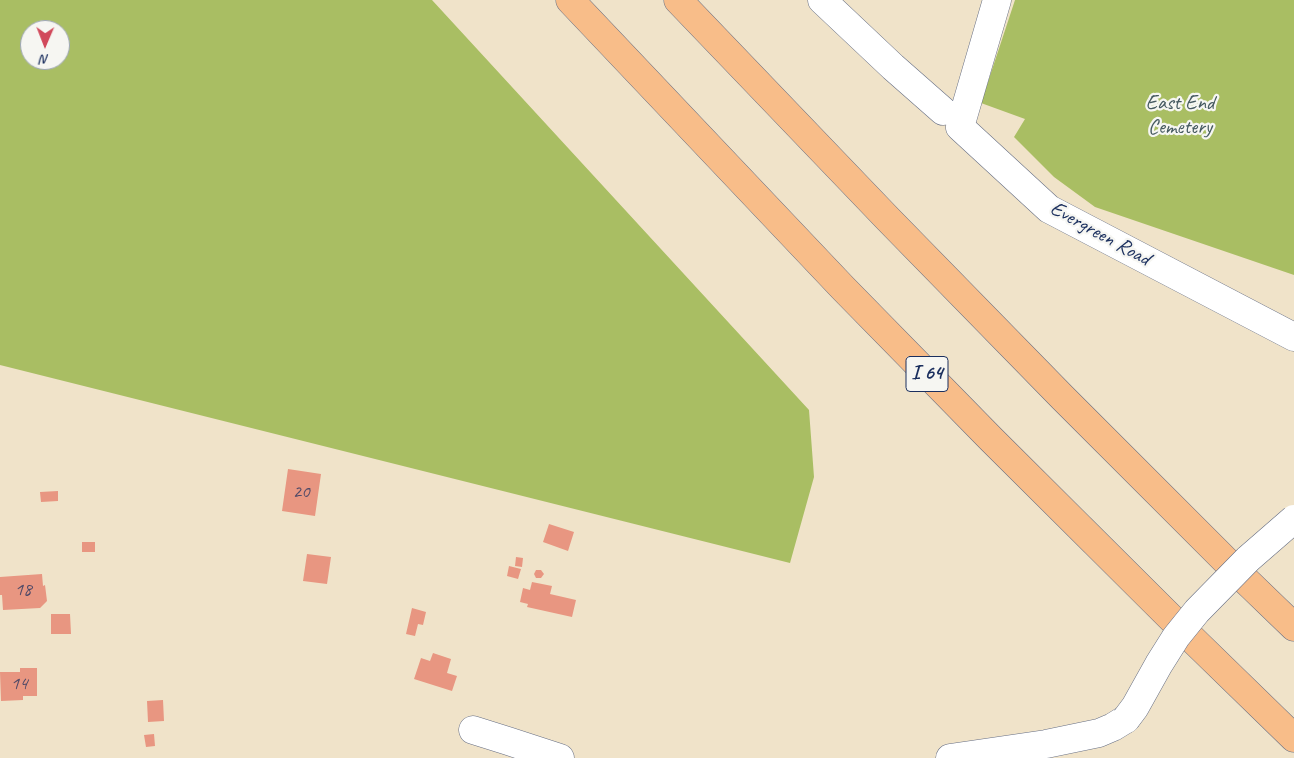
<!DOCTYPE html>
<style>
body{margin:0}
#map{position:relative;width:1294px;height:758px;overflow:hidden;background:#f0e3c9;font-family:Caveat,sans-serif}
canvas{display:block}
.north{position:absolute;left:20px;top:20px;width:50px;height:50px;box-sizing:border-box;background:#f6f6f2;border:1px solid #9ea6b7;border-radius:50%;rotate:181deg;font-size:14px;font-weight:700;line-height:20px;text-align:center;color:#1b2f5e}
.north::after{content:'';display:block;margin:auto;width:18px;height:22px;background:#d1495b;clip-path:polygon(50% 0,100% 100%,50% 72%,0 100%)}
</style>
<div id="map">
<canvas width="1294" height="758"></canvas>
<div class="north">N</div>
</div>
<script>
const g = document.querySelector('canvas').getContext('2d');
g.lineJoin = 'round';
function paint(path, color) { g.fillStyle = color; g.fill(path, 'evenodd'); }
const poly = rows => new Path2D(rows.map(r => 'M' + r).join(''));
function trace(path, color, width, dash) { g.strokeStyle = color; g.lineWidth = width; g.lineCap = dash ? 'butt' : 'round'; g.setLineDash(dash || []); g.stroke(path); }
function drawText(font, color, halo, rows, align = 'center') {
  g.font = font + ' Caveat,sans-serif'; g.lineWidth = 4.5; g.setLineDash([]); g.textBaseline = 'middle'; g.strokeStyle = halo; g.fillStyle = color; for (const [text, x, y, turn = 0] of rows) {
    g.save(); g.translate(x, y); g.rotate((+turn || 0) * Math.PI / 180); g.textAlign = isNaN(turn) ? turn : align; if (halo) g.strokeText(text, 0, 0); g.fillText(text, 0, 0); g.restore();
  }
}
paint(poly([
 [0,0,432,0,809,410,814,477,790,563,0,365],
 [30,30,60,30,60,60,30,60],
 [1015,0,1294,0,1294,275,1095,207,1054,177,1014,137,1025,119,981,103]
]), '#a9be63');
paint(poly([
 [288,469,321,474,315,516,282,511],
 [58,491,58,501,41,502,40,492],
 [549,524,574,532,568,551,543,542],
 [82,542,95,542,95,552,82,552],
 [307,554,331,557,327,584,303,581],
 [516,557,523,558,522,567,515,566],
 [509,566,521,569,518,579,507,576],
 [536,570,541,570,544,574,541,578,536,578,534,574],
 [42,574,43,586,45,585,47,601,40,608,3,610,2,595,0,595,0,577],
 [532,582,552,586,550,594,576,600,572,617,527,607,528,604,520,602,523,588,530,590],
 [412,608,426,612,423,625,418,624,415,636,406,634],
 [51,614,70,614,71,634,51,634],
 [433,653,451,659,447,673,457,676,452,691,414,679,421,658,430,661],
 [20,668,37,668,37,696,23,696,23,700,1,701,0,672,20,672],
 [163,700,164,721,148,722,147,701],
 [154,734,155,746,146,747,144,735]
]), '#e89681');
const minor = poly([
 [822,0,893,67,943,111],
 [997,0,960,127,1049,209,1294,337],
 [473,730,508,741,560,758],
 [950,758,1046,744,1099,733,1113,727,1126,719]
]);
const highway = poly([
 [570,0,843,288,991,439,1183,630,1294,738],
 [678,0,888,219,1063,398,1236,571,1294,627]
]);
trace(minor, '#666e83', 29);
trace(highway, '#666e83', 29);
trace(minor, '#fff', 28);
trace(highway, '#f8bd89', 28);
const minorBridge = poly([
 [1126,719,1135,707,1159,664,1176,637,1197,611,1248,559,1294,519]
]);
trace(minorBridge, '#666e83', 29, []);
trace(minorBridge, '#fff', 28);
drawText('19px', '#4e4967', null, [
 ["20",301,492],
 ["18",23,590],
 ["14",19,684]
]);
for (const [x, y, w] of [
 [927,374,42]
]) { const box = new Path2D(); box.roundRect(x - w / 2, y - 17.5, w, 35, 4); g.fillStyle = '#f6f6f2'; g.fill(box); trace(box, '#1b2f5e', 1); }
drawText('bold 20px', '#1b2f5e', null, [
 ["I 64",927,374]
]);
drawText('21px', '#465a60', '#f6f6f2', [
 ["East End",1180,103],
 ["Cemetery",1180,127]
]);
drawText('21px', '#1b2f5e', '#f6f6f2', [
 ["Evergreen Road",1100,234,29]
]);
</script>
